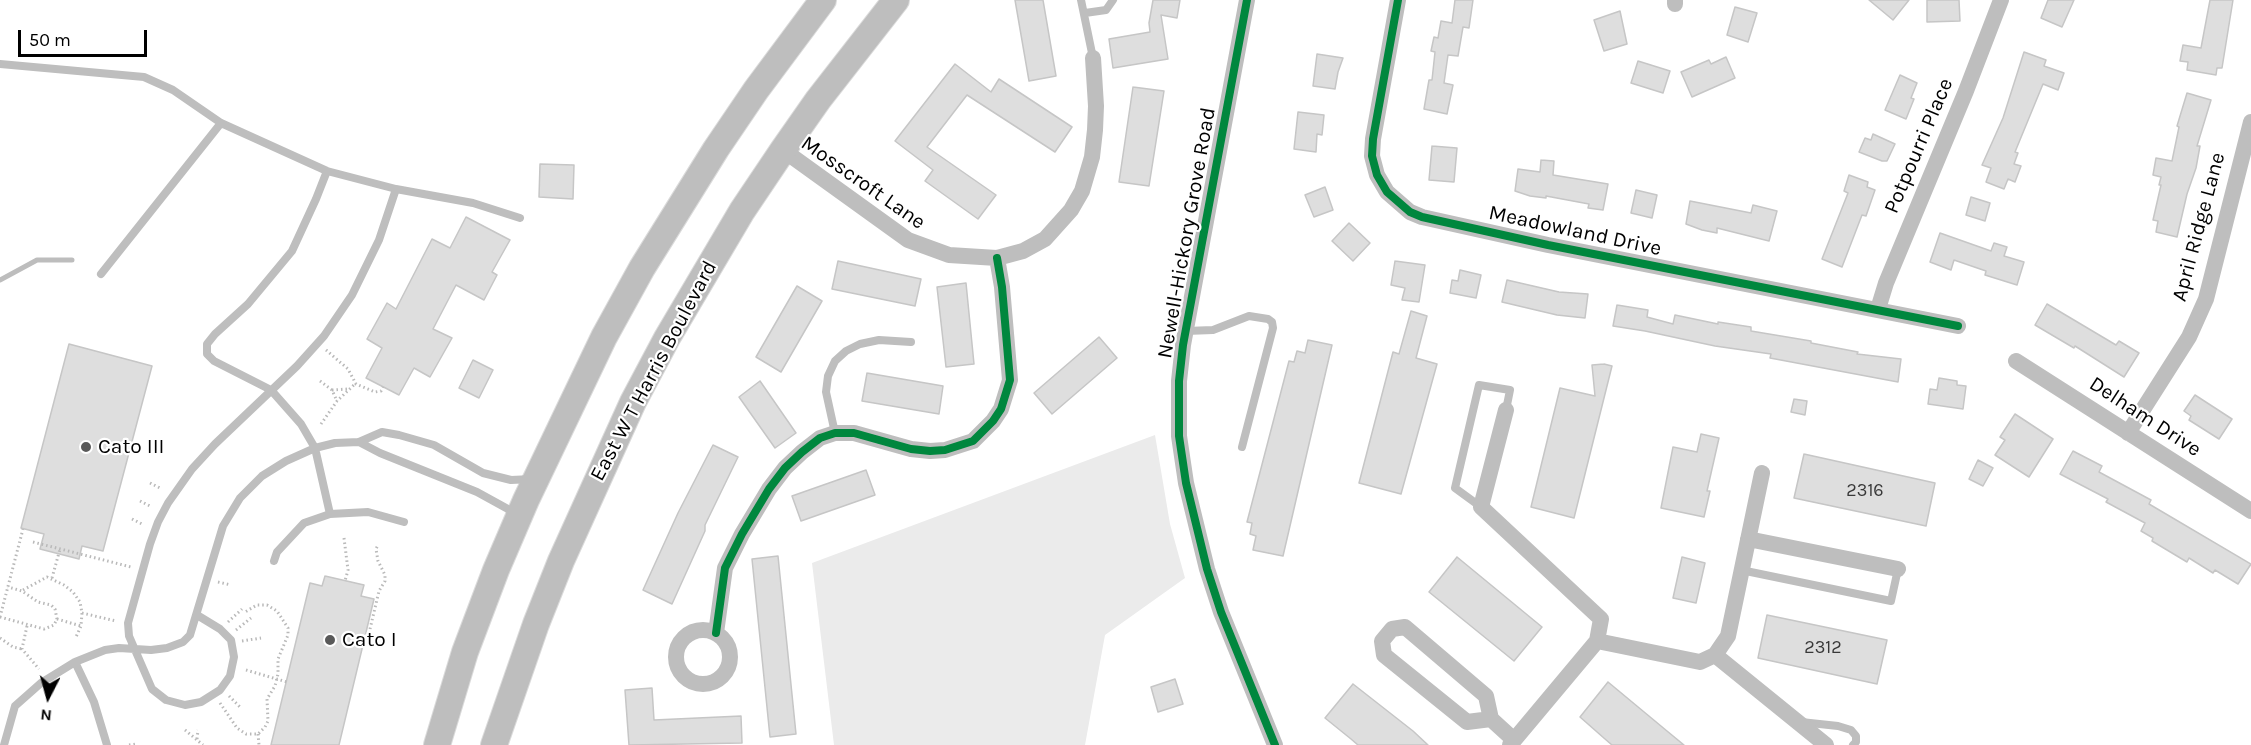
<!DOCTYPE html>
<style>
body{margin:0}
#map{position:relative;width:2251px;height:745px;overflow:hidden;background:#fff;font-family:Karla,sans-serif}
canvas{display:block}
.north{position:absolute;left:18px;top:667px;width:60px;height:60px;-webkit-text-stroke:4px #fff;paint-order:stroke;rotate:186deg;font-size:16px;font-weight:700;line-height:24px;text-align:center;color:#000}
.north::after{content:'';display:block;margin:auto;width:21px;height:27px;background:#000;clip-path:polygon(50% 0,100% 100%,50% 72%,0 100%)}
.scale{position:absolute;left:18px;top:30px;width:129px;height:27px;box-sizing:border-box;border:3px solid #000;border-top:0;padding-left:8px;font-size:18px;line-height:21px;white-space:nowrap;color:#000;-webkit-text-stroke:4px #fff;paint-order:stroke}
</style>
<div id="map">
<canvas width="2251" height="745"></canvas>
<div class="north">N</div>
<div class="scale">50 m</div>
</div>
<script>
const g = document.querySelector('canvas').getContext('2d');
g.lineJoin = 'round';
function paint(path, color) { g.fillStyle = color; g.fill(path, 'evenodd'); }
const poly = rows => new Path2D(rows.map(r => 'M' + r).join(''));
function trace(path, color, width, dash) { g.strokeStyle = color; g.lineWidth = width; g.lineCap = dash ? 'butt' : 'round'; g.setLineDash(dash || []); g.stroke(path); }
function drawText(font, color, halo, rows, align = 'center') {
  g.font = font + ' Karla,sans-serif'; g.lineWidth = 4.5; g.setLineDash([]); g.textBaseline = 'middle'; g.strokeStyle = halo; g.fillStyle = color; for (const [text, x, y, turn = 0] of rows) {
    g.save(); g.translate(x, y); g.rotate((+turn || 0) * Math.PI / 180); g.textAlign = isNaN(turn) ? turn : align; if (halo) g.strokeText(text, 0, 0); g.fillText(text, 0, 0); g.restore();
  }
}
paint(poly([
 [1155,435,1170,524,1185,578,1105,635,1085,745,834,745,812,563]
]), '#ebebeb');
trace(poly([
 [0,280,37,260,72,260]
]), '#bdbdbd', 5);
const building = poly([
 [1015,0,1043,0,1056,76,1029,81,1015,0],
 [1153,0,1180,0,1177,18,1161,15,1168,59,1113,68,1109,39,1150,32,1149,23,1153,0],
 [1455,0,1473,0,1469,28,1463,27,1458,56,1448,55,1444,83,1453,85,1447,114,1424,109,1429,80,1432,80,1435,52,1431,51,1434,37,1438,38,1441,21,1452,23,1455,0],
 [1869,0,1909,0,1893,20,1869,0],
 [1927,0,1959,0,1960,21,1927,22,1927,0],
 [2048,0,2074,0,2062,27,2041,18,2048,0],
 [2210,0,2233,0,2222,68,2217,68,2216,75,2187,70,2188,62,2180,61,2183,45,2201,48,2210,0],
 [1735,7,1757,13,1748,42,1727,35,1735,7],
 [1620,11,1627,44,1604,51,1594,20,1620,11],
 [2024,52,2046,60,2044,66,2064,73,2058,90,2043,84,2015,152,2018,153,2014,164,2021,166,2015,182,2008,179,2004,189,1986,182,1991,168,1982,165,2003,118,2024,52],
 [1317,54,1343,58,1338,72,1335,89,1313,86,1317,54],
 [1726,57,1735,78,1692,97,1681,72,1709,60,1711,64,1726,57],
 [1638,61,1670,71,1663,93,1631,83,1638,61],
 [955,64,991,92,999,79,1072,127,1055,152,967,95,927,147,996,195,978,219,925,181,933,170,895,141,955,64],
 [1900,75,1917,83,1911,98,1914,99,1906,119,1885,110,1900,75],
 [1133,87,1164,91,1149,186,1119,182,1133,87],
 [2187,93,2211,100,2197,146,2200,146,2196,168,2187,194,2177,237,2156,232,2158,221,2153,220,2161,185,2159,185,2161,177,2153,175,2156,158,2172,161,2179,127,2177,126,2187,93],
 [1298,112,1324,115,1322,135,1317,134,1316,152,1294,149,1298,112],
 [1873,134,1895,144,1887,161,1882,161,1859,152,1865,138,1871,140,1873,134],
 [1432,146,1457,148,1454,182,1429,180,1432,146],
 [1541,160,1554,161,1553,175,1608,184,1603,210,1588,208,1589,204,1546,196,1546,198,1530,196,1515,191,1518,169,1540,172,1541,160],
 [540,164,574,165,573,199,539,197,540,164],
 [1849,175,1868,182,1867,187,1875,190,1866,216,1862,215,1842,267,1822,259,1848,193,1844,191,1849,175],
 [1325,187,1333,210,1314,217,1305,195,1325,187],
 [1636,190,1657,195,1652,218,1631,213,1636,190],
 [1971,197,1990,203,1985,221,1966,215,1971,197],
 [1690,201,1751,213,1753,205,1777,211,1769,241,1717,228,1717,233,1702,230,1686,224,1690,201],
 [466,217,510,240,492,272,497,275,484,300,456,285,433,329,452,338,430,377,414,368,399,395,366,378,382,348,367,339,387,303,396,309,432,239,450,248,466,217],
 [1349,223,1370,243,1353,261,1332,241,1349,223],
 [1940,233,1991,251,1994,243,2007,247,2004,256,2024,262,2017,285,1985,275,1986,271,1954,260,1951,270,1930,262,1940,233],
 [838,261,921,279,915,306,832,289,838,261],
 [1395,261,1425,265,1419,302,1402,300,1405,288,1391,285,1395,261],
 [1460,270,1481,275,1476,298,1450,293,1452,280,1458,281,1460,270],
 [1507,280,1559,292,1588,294,1585,318,1557,315,1502,302,1507,280],
 [966,283,974,364,946,367,937,287,966,283],
 [797,286,822,301,781,372,756,357,797,286],
 [2047,304,2116,345,2119,341,2139,353,2124,377,2075,346,2074,348,2035,325,2047,304],
 [1617,305,1648,310,1647,317,1673,324,1675,315,1718,324,1718,322,1751,327,1751,331,1811,341,1811,343,1858,352,1857,354,1901,359,1898,382,1770,358,1771,354,1715,346,1645,331,1613,326,1617,305],
 [1411,311,1427,316,1416,358,1437,364,1401,494,1359,483,1393,352,1399,354,1411,311],
 [1099,337,1117,358,1052,414,1034,393,1099,337],
 [1308,340,1332,345,1283,556,1253,550,1256,536,1250,534,1252,523,1247,522,1289,361,1294,362,1297,351,1305,353,1308,340],
 [69,344,152,366,103,551,82,546,79,559,40,549,44,534,21,528,69,344],
 [473,360,493,370,479,398,459,388,473,360],
 [1604,364,1612,366,1574,518,1531,507,1560,388,1595,396,1592,365,1604,364],
 [867,373,943,386,939,414,862,401,867,373],
 [1939,378,1957,381,1957,385,1966,386,1963,409,1928,404,1930,389,1937,390,1939,378],
 [760,381,796,433,775,448,739,397,760,381],
 [2195,395,2232,419,2219,439,2189,420,2191,416,2184,411,2195,395],
 [1794,399,1807,401,1805,415,1791,412,1794,399],
 [2015,414,2053,439,2029,477,1995,455,2005,440,2000,437,2015,414],
 [1701,434,1719,438,1707,491,1710,491,1704,517,1661,508,1673,447,1697,452,1701,434],
 [713,445,738,457,705,525,705,531,672,604,643,590,678,513,713,445],
 [2073,451,2102,466,2099,472,2151,500,2149,504,2251,564,2238,584,2215,570,2213,573,2189,558,2187,562,2152,541,2153,538,2141,531,2145,523,2106,502,2108,499,2060,474,2073,451],
 [1804,454,1935,483,1926,526,1794,498,1804,454],
 [1978,460,1993,468,1983,486,1969,479,1978,460],
 [866,470,875,495,801,521,792,496,866,470],
 [778,556,796,734,770,737,752,559,778,556],
 [1457,557,1542,627,1514,661,1429,592,1457,557],
 [1682,557,1705,563,1696,603,1673,598,1682,557],
 [325,576,364,585,361,596,374,599,339,745,271,745,310,583,322,586,325,576],
 [1767,615,1887,640,1877,684,1758,658,1767,615],
 [1175,679,1183,704,1158,712,1151,687,1175,679],
 [1608,682,1667,731,1684,745,1612,745,1605,739,1580,717,1608,682],
 [1353,684,1413,731,1428,745,1358,745,1351,739,1325,718,1353,684],
 [652,688,654,720,741,716,742,743,629,745,625,690,652,688]
]);
paint(building, '#dedede');
trace(building, '#c6c6c6', 1.5);
const primary = poly([
 [437,745,465,652,496,570,526,500,604,337,642,268,716,149,756,90,823,0],
 [494,745,536,624,561,561,633,402,667,338,742,211,783,150,818,100,896,0]
]);
trace(primary, '#dbdbdb', 28);
trace(poly([
 [326,350,348,369,356,384,375,392,381,391,383,387],
 [320,381,332,390,337,401],
 [332,390,348,389],
 [321,424,337,401,356,383],
 [150,483,162,489],
 [140,501,152,507],
 [132,519,144,525],
 [344,538,348,570,345,581],
 [33,542,131,567],
 [52,578,60,549],
 [218,582,231,585],
 [23,590,47,577,64,585,73,592,80,602,82,613,81,626,76,637],
 [82,613,116,621],
 [0,617,44,629,54,625,57,619,55,609,51,605,38,602,22,591,8,587],
 [0,617,23,529],
 [57,619,81,626],
 [228,622,242,609],
 [27,626,22,649,39,669],
 [370,629,379,591,385,581,385,575,378,561,376,549,378,545],
 [236,630,251,618],
 [0,638,13,647,22,649],
 [242,641,261,638],
 [246,670,287,682],
 [229,696,241,708],
 [220,703,237,728,246,734,258,734,265,727,268,721,267,699,275,686,278,674,278,659,288,635,288,628,277,611,267,605,257,605,245,612],
 [185,730,203,745],
 [258,734,259,745],
 [197,739,198,730],
 [129,745,136,744]
]), '#b9b9b9', 3, [1.5, 3]);
trace(poly([
 [1081,0,1093,58],
 [1085,13,1106,10,1113,0],
 [0,64,144,77,173,90,221,123,327,171,396,189,473,203,520,218],
 [327,171,316,199,292,251,248,304,215,334,207,344,207,354,214,361,271,390,301,424,315,448,330,514],
 [101,274,221,123],
 [1186,331,1213,330,1249,316,1268,319,1272,322,1273,328,1242,447],
 [835,433,826,392,828,376,835,361,846,351,860,344,879,340,911,342],
 [359,442,380,453,477,492,517,514],
 [1481,507,1455,488,1479,385,1510,390,1506,410],
 [274,561,277,552,304,523,330,514,368,512,404,522],
 [1741,570,1891,601,1898,569],
 [197,615,220,629,231,640,234,657,230,676,220,690,201,702,185,705,166,700,152,689,129,636,128,623,150,544,158,522,168,503,192,469,215,444,297,366,324,336,352,295,379,240,396,189],
 [75,662,94,702,107,745],
 [1801,722,1838,726,1851,730,1856,736,1856,742,1853,745],
 [4,745,15,706,41,683,75,662,105,650,119,648,151,650,167,648,183,642,190,635,223,526,240,498,262,476,286,461,315,448,335,443,359,442,382,432,399,435,434,445,483,473,511,480,532,479]
]), '#bebebe', 8);
trace(poly([
 [1247,0,1183,345,1179,381,1179,436,1186,483,1207,569,1221,612,1275,745],
 [1398,0,1373,139,1372,156,1377,175,1387,192,1410,212,1422,217,1548,245,1958,326],
 [1675,0,1675,4],
 [783,150,908,240,949,255,997,258,1023,251,1045,239,1071,210,1082,191,1092,157,1095,130,1096,106,1093,58],
 [1878,309,1886,283,1966,91,2001,0],
 [2016,361,2251,511],
 [1506,410,1481,507,1601,619,1597,641],
 [2128,433,2189,337,2206,299,2251,122],
 [1748,539,1898,569],
 '676 657a27 27 0 1 1 54 0a27 27 0 1 1-54 0Z',
 [716,633,725,568,742,534,769,489,785,468,802,452,820,438,835,433,854,433,911,449,930,451,945,450,973,441,993,421,1001,409,1010,380,1002,287,997,258],
 [1715,655,1826,745],
 [1491,719,1467,722,1384,655,1382,641,1392,629,1405,627,1486,696,1491,719,1514,740],
 [1510,745,1597,641,1700,662,1715,655,1728,636,1762,473]
]), '#bebebe', 16);
trace(primary, '#bebebe', 26);
trace(poly([
 [1247,0,1183,345,1179,381,1179,436,1186,483,1207,569,1221,612,1275,745],
 [1398,0,1373,139,1372,156,1377,175,1387,192,1410,212,1422,217,1548,245,1958,326],
 [716,633,725,568,742,534,769,489,785,468,802,452,820,438,835,433,854,433,911,449,930,451,945,450,973,441,993,421,1001,409,1010,380,1002,287,997,258]
]), '#00873e', 8);
for (const [x, y, r, color] of [
 [86,447,6,"#595959"],
 [330,640,6,"#595959"]
]) { const dot = new Path2D(); dot.arc(x, y, r, 0, 2 * Math.PI); g.fillStyle = color; g.fill(dot); trace(dot, '#fff', 2); }
drawText('18px', '#383838', null, [
 ["2316",1865,491],
 ["2312",1823,648]
]);
drawText('21px', '#000', '#fff', [
 ["Potpourri Place",1919,146,-67],
 ["Mosscroft Lane",863,183,35],
 ["April Ridge Lane",2199,227,-75],
 ["Meadowland Drive",1575,231,12],
 ["Newell-Hickory Grove Road",1187,233,-80],
 ["East W T Harris Boulevard",654,371,-62],
 ["Delham Drive",2145,417,33]
]);
drawText('21px', '#000', '#fff', [
 ["Cato III",98,447],
 ["Cato I",342,640]
], 'left');
</script>
